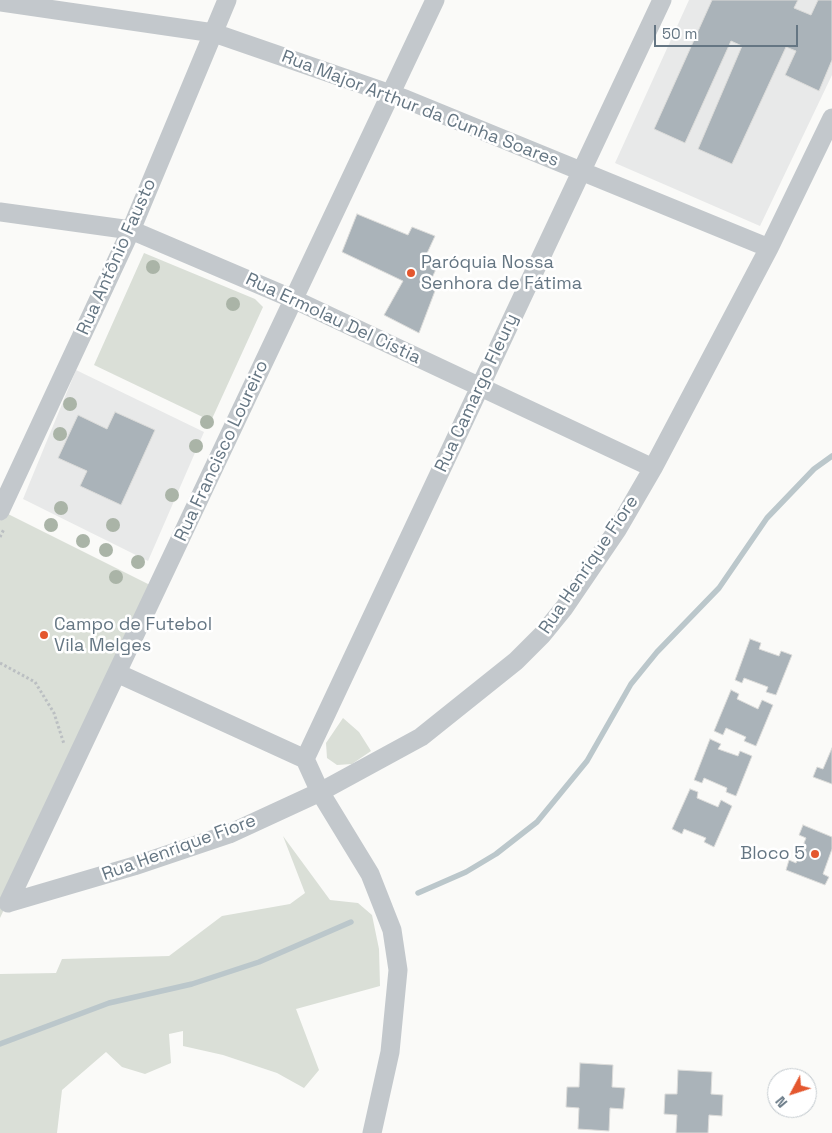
<!DOCTYPE html>
<meta charset="utf-8">
<style>
body{margin:0}
#map{position:relative;width:832px;height:1133px;overflow:hidden;background:#fafaf8;font-family:"Space Grotesk",sans-serif}
canvas{display:block}
.north{position:absolute;left:767px;top:1068px;width:50px;height:50px;box-sizing:border-box;background:#fff;border:1px solid #c1c8cd;border-radius:50%;rotate:230deg;font-size:14px;font-weight:700;line-height:20px;text-align:center;color:#657683}
.north::after{content:'';display:block;margin:auto;width:18px;height:22px;background:#e4572e;clip-path:polygon(50% 0,100% 100%,50% 72%,0 100%)}
.scale{position:absolute;left:654px;top:25px;width:144px;height:22px;box-sizing:border-box;border:2px solid #657683;border-top:0;padding-left:6px;font-size:15px;line-height:18px;white-space:nowrap;color:#657683;-webkit-text-stroke:4px #fff;paint-order:stroke}
</style>
<div id="map">
<canvas width="832" height="1133"></canvas>
<div class="north">N</div>
<div class="scale">50 m</div>
</div>
<script>
const g = document.querySelector('canvas').getContext('2d');
g.lineJoin = 'round';
function paint(path, color) { g.fillStyle = color; g.fill(path, 'evenodd'); }
const poly = rows => new Path2D(rows.map(r => 'M' + r).join(''));
function trace(path, color, width, dash) { g.strokeStyle = color; g.lineWidth = width; g.lineCap = dash ? 'butt' : 'round'; g.setLineDash(dash || []); g.stroke(path); }
function drawText(font, color, halo, rows, align = 'center') {
  g.font = font + ' "Space Grotesk",sans-serif'; g.lineWidth = 5; g.setLineDash([]); g.textBaseline = 'middle'; g.strokeStyle = halo; g.fillStyle = color; for (const [text, x, y, turn = 0] of rows) {
    g.save(); g.translate(x, y); g.rotate((+turn || 0) * Math.PI / 180); g.textAlign = isNaN(turn) ? turn : align; if (halo) g.strokeText(text, 0, 0); g.fillText(text, 0, 0); g.restore();
  }
}
paint(poly([
 [689,0,832,0,832,75,760,226,615,163],
 [76,370,204,432,148,561,23,499]
]), '#e8e9e9');
paint(poly([
 [144,253,255,299,263,307,211,421,94,365],
 [4,512,154,587,0,918,0,521],
 [343,718,359,732,371,751,352,764,337,765,327,758,326,743],
 [283,836,330,900,358,903,372,915,379,949,380,986,296,1009,319,1070,304,1088,277,1073,223,1055,183,1046,183,1031,169,1034,171,1063,145,1074,122,1067,106,1052,62,1090,57,1133,0,1133,0,974,56,973,62,959,169,956,222,916,290,904,305,893]
]), '#dadfd7');
trace(poly([
 [418,893,466,872,496,854,537,822,587,761,631,684,657,652,719,588,767,518,814,469,832,456],
 [0,1044,109,1003,192,984,259,962,351,922]
]), '#bbc7cb', 5.5);
const building = poly([
 [712,0,798,0,794,8,811,15,818,0,832,0,832,60,819,91,785,75,796,51,786,47,732,164,698,149,742,46,731,41,685,143,654,129,712,0],
 [357,214,408,235,412,227,435,236,423,262,437,267,431,280,438,283,419,333,384,315,403,281,342,252,357,214],
 [115,412,155,430,121,505,80,486,87,471,58,458,78,415,107,429,115,412],
 [750,639,761,643,759,649,779,656,781,651,792,655,776,695,766,692,768,687,744,678,742,683,735,680,750,639],
 [731,690,739,694,737,699,758,709,762,700,773,705,756,746,744,741,746,737,726,728,723,735,714,731,731,690],
 [710,739,721,744,718,749,738,756,740,751,752,756,736,796,726,792,727,788,704,778,702,783,694,780,710,739],
 [832,748,832,784,813,777,817,767,823,769,832,748],
 [690,789,698,792,697,798,718,807,721,800,732,806,714,847,704,842,706,838,684,829,682,834,672,829,690,789],
 [803,825,832,837,832,849,823,874,829,877,825,885,786,870,789,860,796,863,806,838,799,835,803,825],
 [580,1063,613,1065,612,1087,625,1088,623,1109,610,1108,609,1131,578,1129,579,1108,566,1107,567,1087,579,1087,580,1063],
 [678,1070,712,1072,711,1094,723,1095,722,1116,709,1115,708,1133,676,1133,677,1115,664,1114,665,1094,677,1094,678,1070]
]);
paint(building, '#aab3b9');
trace(building, '#dcdcda', 1);
trace(poly([
 [0,537,4,529],
 [0,663,35,682,54,713,64,744]
]), '#bbbfc2', 3, [2.5, 2.5]);
trace(poly([
 [0,2,214,33,405,99,769,248],
 [0,212,131,230,293,299,653,468],
 [0,511,131,230,227,0],
 [117,673,305,759,320,792,370,874,392,930,398,970,390,1052,372,1133],
 [305,759,662,0],
 [8,903,134,866,229,834,320,792,421,737,516,661,542,635,564,608,617,530,653,468,769,248,832,118],
 [8,903,435,0]
]), '#c3c8cc', 19);
g.fillStyle = '#aab4a7';
for (const [x, y] of [
 [153,267],
 [233,304],
 [70,404],
 [207,422],
 [60,434],
 [196,446],
 [172,495],
 [61,508],
 [51,525],
 [113,525],
 [83,541],
 [106,550],
 [138,562],
 [116,577]
]) { g.beginPath(); g.arc(x, y, 7, 0, 2 * Math.PI); g.fill(); }
for (const [x, y, r, color] of [
 [411,273,5,"#e4572e"],
 [44,635,5,"#e4572e"],
 [815,854,5,"#e4572e"]
]) { const dot = new Path2D(); dot.arc(x, y, r, 0, 2 * Math.PI); g.fillStyle = color; g.fill(dot); trace(dot, '#fff', 2); }
drawText('18px', '#657683', '#fff', [
 ["Rua Major Arthur da Cunha Soares",420,109,21],
 ["Rua Antônio Fausto",117,257,-66],
 ["Rua Ermolau Del Cístia",333,319,25],
 ["Rua Camargo Fleury",477,393,-65],
 ["Rua Francisco Loureiro",222,451,-65],
 ["Rua Henrique Fiore",589,565,-56],
 ["Rua Henrique Fiore",179,848,-20]
]);
drawText('18px', '#657683', '#fff', [
 ["Paróquia Nossa",421,263],
 ["Senhora de Fátima",421,284],
 ["Campo de Futebol",54,625],
 ["Vila Melges",54,646],
 ["Bloco 5",805,854,"right"]
], 'left');
</script>
